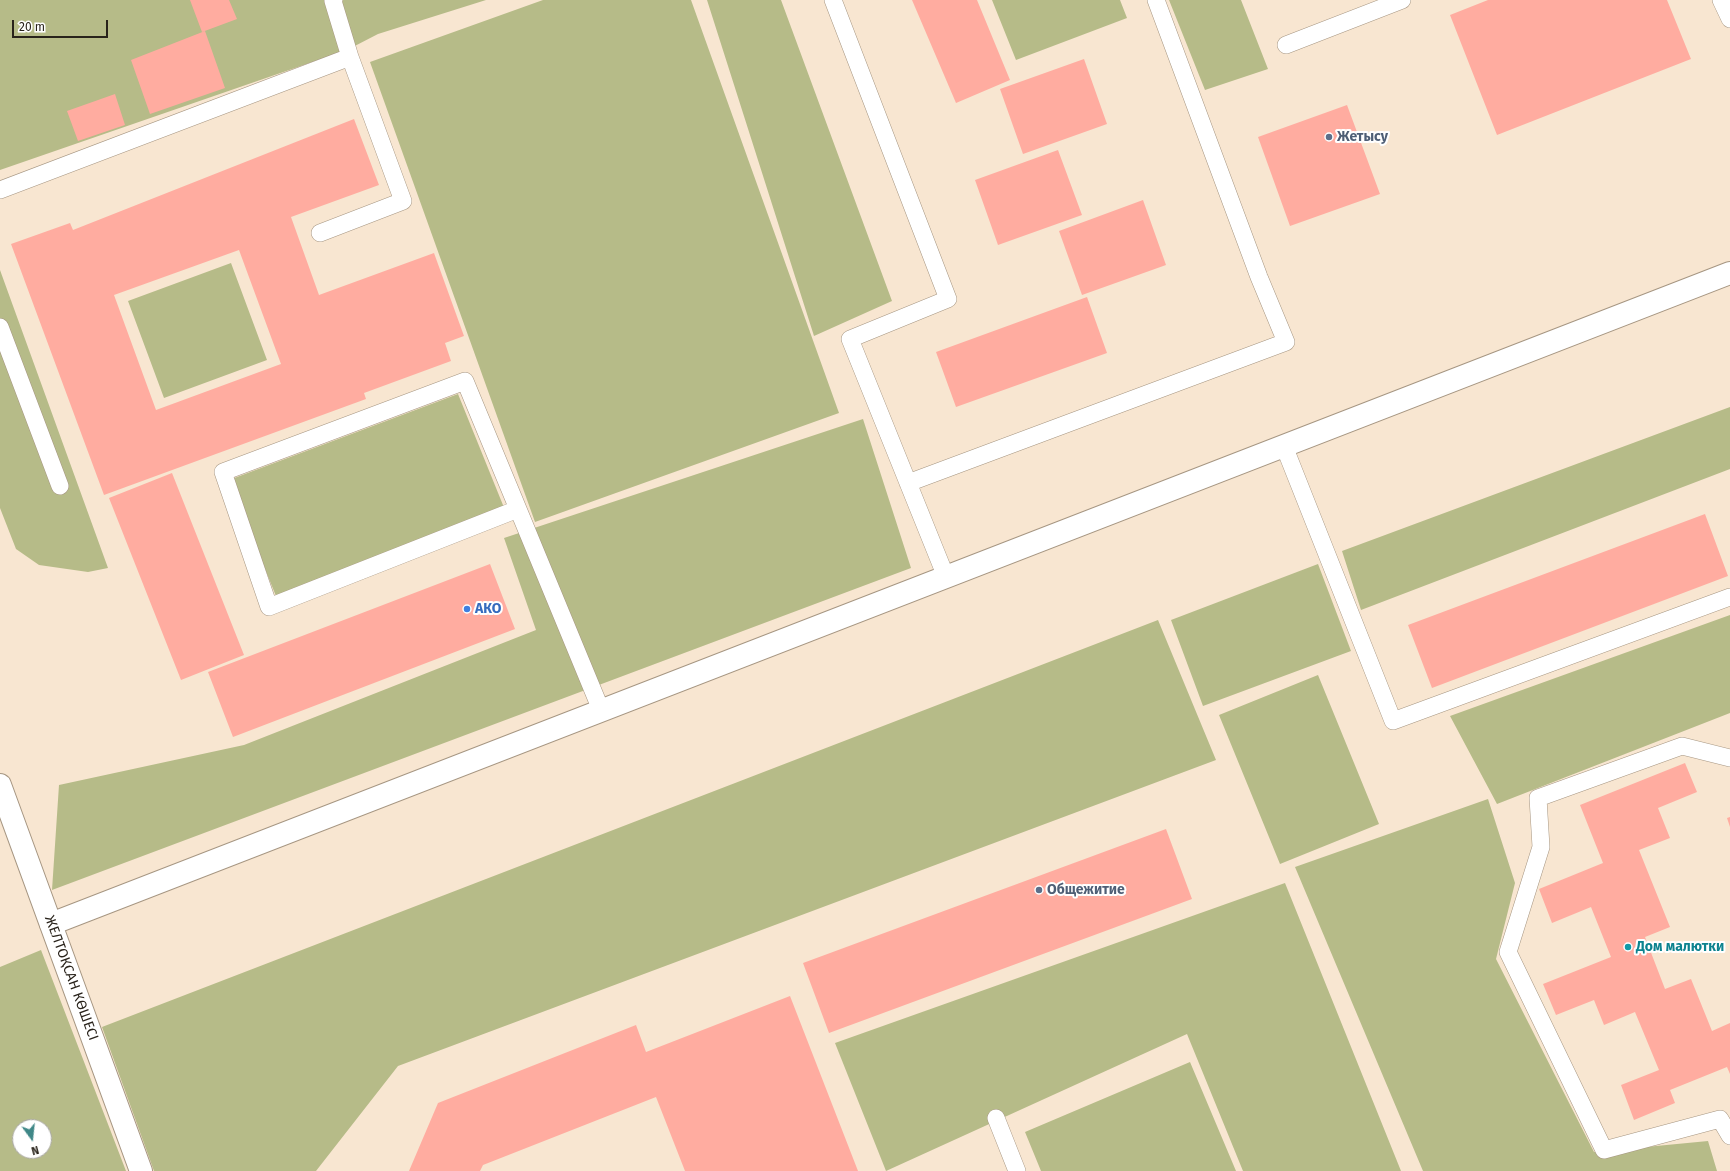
<!DOCTYPE html>
<meta charset="utf-8">
<style>
body{margin:0}
#map{position:relative;width:1730px;height:1171px;overflow:hidden;background:#f8e6d1;font-family:"Fira Sans",sans-serif}
canvas{display:block}
.north{position:absolute;left:12px;top:1119px;width:40px;height:40px;box-sizing:border-box;background:#fff;border:1px solid #a9a7a4;border-radius:50%;rotate:165deg;font-size:11px;font-weight:700;line-height:16px;text-align:center;color:#29231b}
.north::after{content:'';display:block;margin:auto;width:14px;height:18px;background:#3f8787;clip-path:polygon(50% 0,100% 100%,50% 72%,0 100%)}
.scale{position:absolute;left:12px;top:20px;width:96px;height:18px;box-sizing:border-box;border:2px solid #29231b;border-top:0;padding-left:5px;font-size:12px;line-height:14px;white-space:nowrap;color:#29231b;-webkit-text-stroke:3px #fff;paint-order:stroke}
</style>
<div id="map">
<canvas width="1730" height="1171"></canvas>
<div class="north">N</div>
<div class="scale">20 m</div>
</div>
<script>
const g = document.querySelector('canvas').getContext('2d');
g.lineJoin = 'round';
function paint(path, color) { g.fillStyle = color; g.fill(path, 'evenodd'); }
const poly = rows => new Path2D(rows.map(r => 'M' + r).join(''));
function trace(path, color, width, dash) { g.strokeStyle = color; g.lineWidth = width; g.lineCap = dash ? 'butt' : 'round'; g.setLineDash(dash || []); g.stroke(path); }
function drawText(font, color, halo, rows, align = 'center') {
  g.font = font + ' "Fira Sans",sans-serif'; g.lineWidth = 4; g.setLineDash([]); g.textBaseline = 'middle'; g.strokeStyle = halo; g.fillStyle = color; for (const [text, x, y, turn = 0] of rows) {
    g.save(); g.translate(x, y); g.rotate((+turn || 0) * Math.PI / 180); g.textAlign = isNaN(turn) ? turn : align; if (halo) g.strokeText(text, 0, 0); g.fillText(text, 0, 0); g.restore();
  }
}
paint(poly([
 [0,0,486,0,378,34,347,50,0,170],
 [543,0,691,0,839,413,535,522,370,62],
 [707,0,781,0,892,301,814,336],
 [992,0,1120,0,1127,18,1016,60],
 [1169,0,1241,0,1268,69,1205,90],
 [231,263,267,360,164,398,128,301],
 [0,270,108,568,88,572,39,565,16,549,0,508],
 [458,394,507,515,278,601,229,480],
 [1730,407,1730,469,1361,610,1342,551],
 [863,419,911,568,52,890,59,785,244,745,536,630,504,538],
 [1318,564,1351,651,1203,706,1171,620],
 [1730,615,1730,713,1497,804,1450,716],
 [1158,620,1216,760,398,1066,316,1171,154,1171,102,1027],
 [1318,675,1379,824,1280,864,1219,715],
 [1488,799,1515,883,1496,959,1594,1152,1708,1141,1717,1171,1423,1171,1295,867],
 [1285,883,1401,1171,1243,1171,1187,1034,886,1171,835,1043],
 [41,950,126,1171,0,1171,0,967],
 [20,1127,44,1127,44,1151,20,1151],
 [1190,1062,1236,1171,1041,1171,1025,1132]
]), '#b6bb88');
paint(poly([
 [190,0,229,0,237,19,202,32],
 [912,0,977,0,1010,80,956,103],
 [1488,0,1667,0,1691,59,1497,135,1450,15],
 [205,31,225,88,150,114,131,60],
 [1084,59,1107,124,1023,154,1000,89],
 [115,94,125,125,78,141,67,111],
 [1347,105,1380,194,1290,226,1258,137],
 [354,119,379,185,291,217,319,295,434,253,464,336,445,343,451,361,364,393,366,399,104,495,11,244,70,223,73,230],
 [239,250,281,364,156,410,114,295],
 [1058,150,1082,215,998,245,975,180],
 [1143,200,1166,265,1082,295,1059,231],
 [1087,297,1107,353,956,407,936,352],
 [172,473,244,655,181,680,109,498],
 [1705,514,1728,576,1432,688,1408,625],
 [490,564,515,629,233,737,208,672],
 [1685,763,1697,792,1658,808,1670,838,1639,850,1670,927,1645,937,1665,989,1691,979,1712,1031,1730,1023,1730,1074,1727,1067,1670,1090,1675,1103,1634,1120,1621,1085,1659,1070,1635,1012,1604,1025,1594,1000,1556,1015,1543,984,1611,957,1591,907,1552,923,1539,889,1603,863,1580,805],
 [1730,817,1730,827,1727,818],
 [1166,829,1192,899,829,1033,803,963],
 [790,996,858,1171,685,1171,656,1097,483,1165,480,1171,409,1171,438,1103,636,1025,646,1052]
]), '#ffaca0');
const lane = poly([
 [334,0,333,1,350,57],
 [833,0,948,299,850,339,946,577],
 [1721,0,1730,19],
 [1286,45,1402,0],
 [0,190,350,57,403,201,320,233],
 [0,327,60,486],
 [1284,446,1393,721,1730,597],
 [908,483,1286,342,1259,277,1156,0],
 [518,509,269,607,223,472,465,381,518,509,601,710],
 [1730,758,1682,746,1538,798,1541,847,1508,952,1604,1150,1720,1119,1730,1136],
 [996,1118,1017,1171]
]);
const street = poly([
 [51,924,1730,273]
]);
const secondary = poly([
 [0,785,141,1171]
]);
trace(lane, '#a69682', 18);
trace(street, '#a69682', 24);
trace(secondary, '#a69682', 24);
trace(lane, '#fff', 17);
trace(street, '#fff', 22);
trace(secondary, '#fff', 22);
for (const [x, y, r, color] of [
 [1329,137,4,"#5c6f8a"],
 [467,609,4,"#3f7fe0"],
 [1039,890,4,"#5c6f8a"],
 [1628,947,4,"#0f9aa8"]
]) { const dot = new Path2D(); dot.arc(x, y, r, 0, 2 * Math.PI); g.fillStyle = color; g.fill(dot); trace(dot, '#fff', 1.5); }
drawText('bold 14px', '#4e5e75', '#fff', [
 ["Жетысу",1337,137],
 ["Общежитие",1047,890]
], 'left');
drawText('bold 14px', '#366cbe', '#fff', [
 ["АКО",475,609]
], 'left');
drawText('bold 14px', '#0d838f', '#fff', [
 ["Дом малютки",1636,947]
], 'left');
drawText('14px', '#29231b', '#fff', [
 ["ЖЕЛТОҚСАН КӨШЕСІ",71,978,70]
]);
</script>
